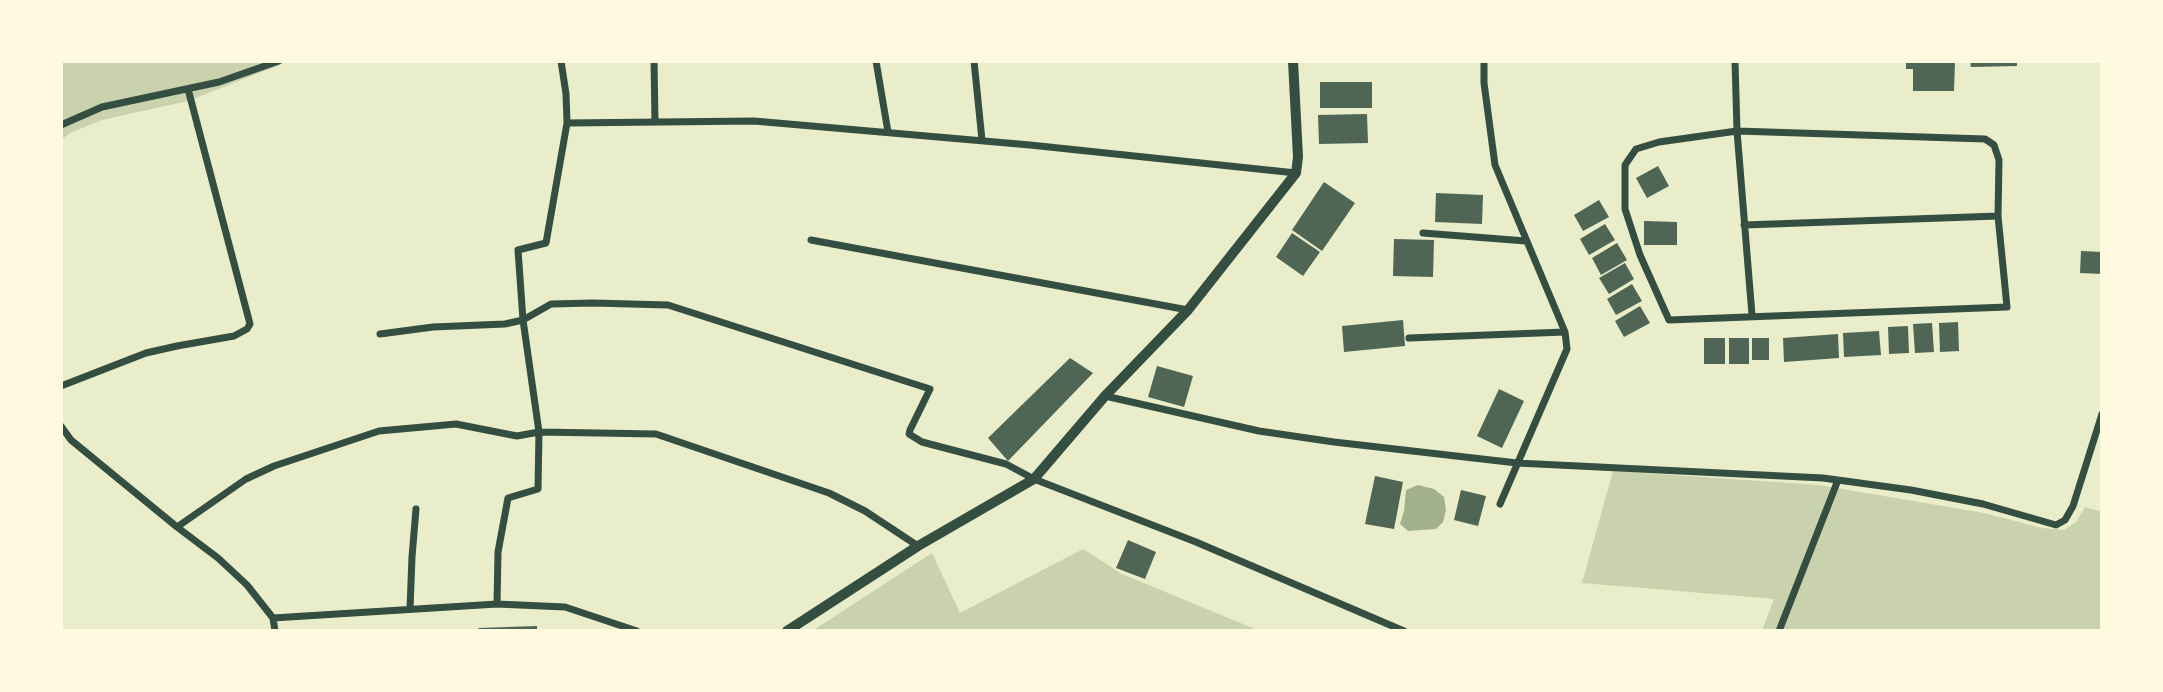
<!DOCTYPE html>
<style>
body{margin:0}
#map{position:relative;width:2163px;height:692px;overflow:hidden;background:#e9edc9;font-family:"Asap Condensed",sans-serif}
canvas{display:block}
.frame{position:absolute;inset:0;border:63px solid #fefae0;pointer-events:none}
</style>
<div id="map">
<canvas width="2163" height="692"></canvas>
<div class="frame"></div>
</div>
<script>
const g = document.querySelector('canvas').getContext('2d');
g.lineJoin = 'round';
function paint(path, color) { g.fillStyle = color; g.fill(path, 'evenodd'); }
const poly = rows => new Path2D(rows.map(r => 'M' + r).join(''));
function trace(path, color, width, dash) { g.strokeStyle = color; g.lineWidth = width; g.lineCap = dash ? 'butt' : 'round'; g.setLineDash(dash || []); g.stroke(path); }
paint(poly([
 [61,61,282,61,279,65,188,101,102,120,70,133,61,140],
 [1613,471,1819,485,1984,513,2042,528,2064,530,2076,522,2085,507,2102,512,2102,631,1762,631,1774,599,1582,583],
 [1083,549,1122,574,1260,631,812,631,932,553,960,613]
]), '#cad2ad');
paint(poly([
 [1418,485,1434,489,1444,497,1446,510,1443,522,1436,529,1408,531,1400,524,1404,511,1406,490]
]), '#a3b18a');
paint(poly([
 [1906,61,1955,61,1954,91,1913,91,1913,69,1906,69],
 [1970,61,2017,61,2017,66,1971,67],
 [1320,82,1372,82,1372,108,1320,108],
 [1367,114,1368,143,1319,144,1318,115],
 [1658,166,1669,186,1647,198,1636,178],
 [1324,182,1355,203,1322,251,1292,230],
 [1436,193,1483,195,1482,224,1435,222],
 [1599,200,1609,217,1583,231,1574,215],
 [1644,221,1677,222,1677,245,1644,245],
 [1605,224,1615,240,1589,255,1580,239],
 [1292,233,1320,252,1303,276,1276,257],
 [1394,239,1434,240,1433,277,1393,276],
 [1617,243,1627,260,1601,275,1592,258],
 [2081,251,2102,252,2102,274,2080,273],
 [1625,263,1634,279,1609,294,1599,278],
 [1632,284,1642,301,1616,315,1607,299],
 [1640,306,1650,323,1624,337,1615,321],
 [1403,320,1405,346,1344,352,1342,326],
 [1958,322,1959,351,1940,352,1939,323],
 [1932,323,1934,352,1915,353,1913,324],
 [1908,326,1909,353,1889,354,1888,327],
 [1879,331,1881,355,1844,357,1843,333],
 [1838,334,1839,358,1784,362,1783,338],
 [1704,338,1725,338,1725,364,1704,364],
 [1729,338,1749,338,1749,364,1729,364],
 [1752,338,1769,338,1769,360,1752,360],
 [1070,358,1093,373,1008,461,988,438],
 [1157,366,1193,376,1184,407,1148,397],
 [1499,389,1524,401,1502,448,1477,436],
 [1375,476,1403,482,1394,529,1365,524],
 [1461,490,1486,496,1478,526,1454,520],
 [1128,540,1156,552,1145,579,1116,568],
 [537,626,537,631,481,631,478,628]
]), '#4f6655');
trace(poly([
 [561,61,566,94,567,123,754,121,1030,145,1296,173],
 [654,61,655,122],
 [876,61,888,132],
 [974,61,982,140],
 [1484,61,1484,83,1495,165,1565,332,1567,349,1500,504],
 [1735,61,1737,131,1752,315],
 [61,125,102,107,219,82,279,61],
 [1737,131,1985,139,1994,145,1999,160,1998,216,2007,307,1669,320,1640,255,1625,209,1625,165,1636,149,1659,142,1737,131],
 [1744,225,1998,216],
 [1423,233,1526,241],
 [811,240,1188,310],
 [380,334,433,327,505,324,523,320,551,304,593,303,668,305,930,389,910,430,909,434,922,442,1006,464,1034,479,1196,542,1404,631],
 [1409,338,1565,332],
 [61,386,146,353,177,346,234,336,247,329,250,324,188,89],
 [1105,396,1259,431,1334,442,1517,463,1823,478,1911,490,1983,504,2056,525,2065,520,2073,506,2102,414],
 [61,426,71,440,177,527,218,558,247,585,273,618,275,631],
 [177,527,246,479,274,466,379,431,456,424,517,436,539,432,656,434,829,493,865,511,918,546],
 [497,604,498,552,508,498,538,489,539,432,523,320,518,250,546,243,567,123],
 [410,609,412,557,416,509],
 [273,618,497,604,565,607,637,631],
 [1779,631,1838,480]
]), '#344e41', 7);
trace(poly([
 [787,631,918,546,1034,479,1105,396,1188,310,1296,173,1298,157,1293,61]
]), '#344e41', 10);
</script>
